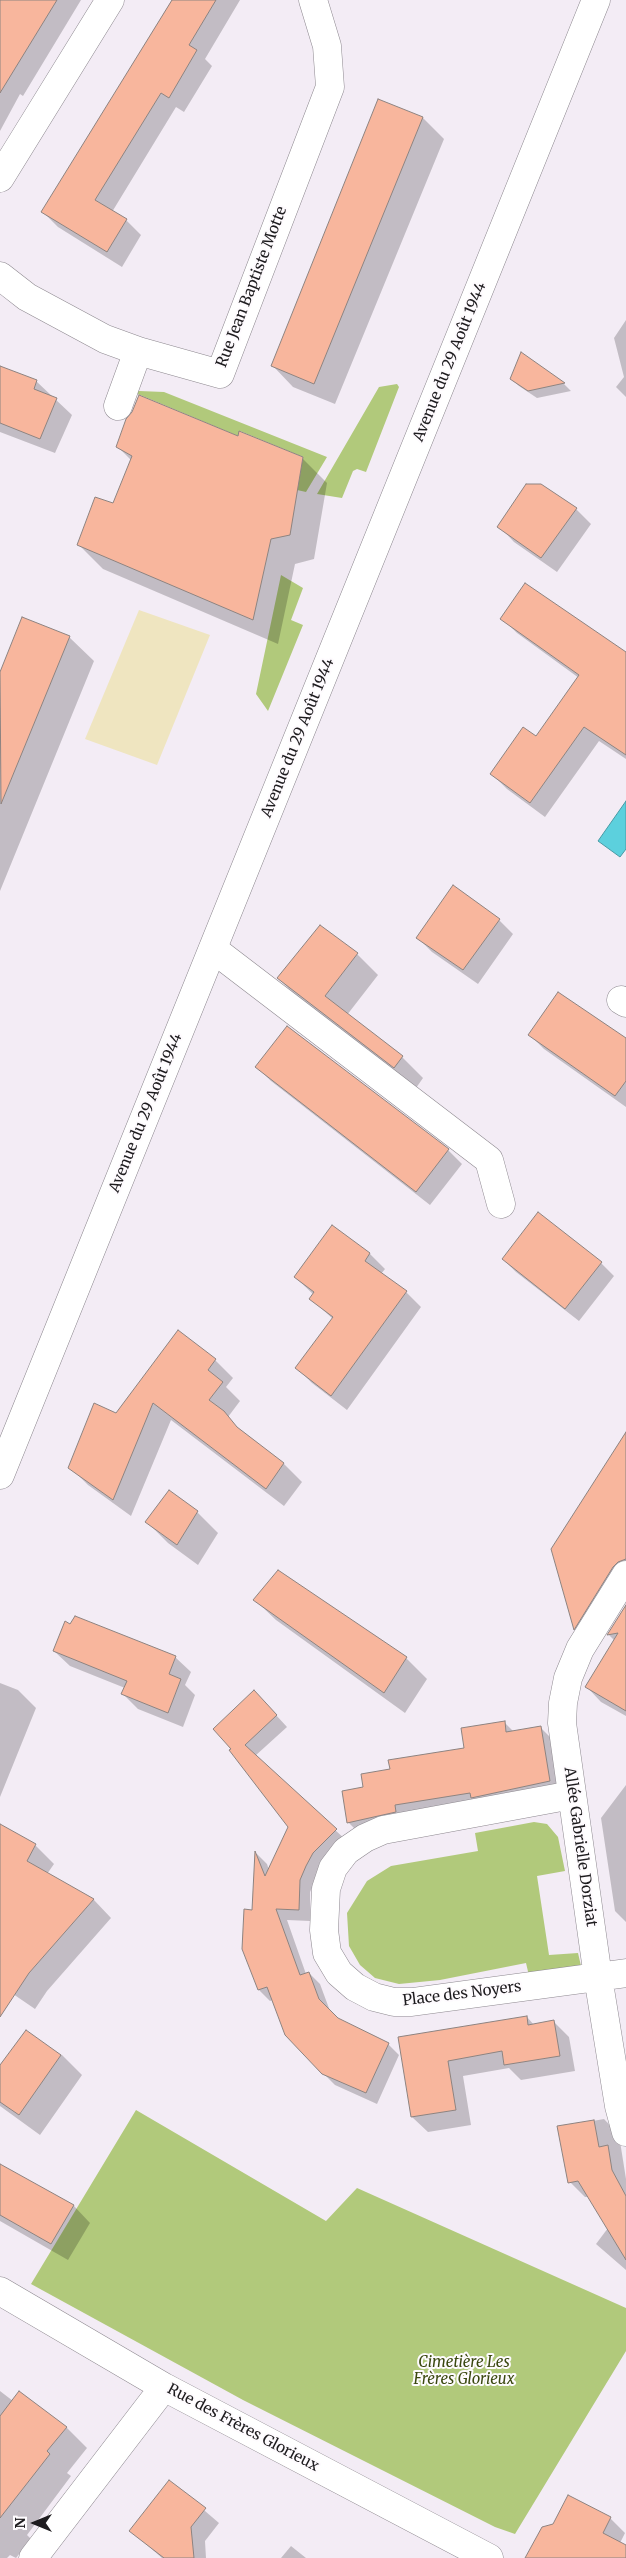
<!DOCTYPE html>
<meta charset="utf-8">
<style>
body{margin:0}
#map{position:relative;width:626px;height:2558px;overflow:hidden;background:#f3ecf5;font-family:Merriweather,serif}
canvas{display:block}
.north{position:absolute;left:10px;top:2498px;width:50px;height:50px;-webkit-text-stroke:4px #fefbfe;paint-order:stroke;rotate:270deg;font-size:14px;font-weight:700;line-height:20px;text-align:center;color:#1e1c1f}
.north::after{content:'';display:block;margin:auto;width:18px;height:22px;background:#1e1c1f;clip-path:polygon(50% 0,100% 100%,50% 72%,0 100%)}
</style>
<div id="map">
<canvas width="626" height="2558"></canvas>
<div class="north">N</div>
</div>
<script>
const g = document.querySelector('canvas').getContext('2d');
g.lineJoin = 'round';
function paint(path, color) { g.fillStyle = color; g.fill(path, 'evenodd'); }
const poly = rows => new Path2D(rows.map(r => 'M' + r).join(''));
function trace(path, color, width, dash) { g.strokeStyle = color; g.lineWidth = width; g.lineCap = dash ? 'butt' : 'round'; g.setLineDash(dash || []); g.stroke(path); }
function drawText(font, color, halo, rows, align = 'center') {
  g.font = font + ' Merriweather,serif'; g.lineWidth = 4; g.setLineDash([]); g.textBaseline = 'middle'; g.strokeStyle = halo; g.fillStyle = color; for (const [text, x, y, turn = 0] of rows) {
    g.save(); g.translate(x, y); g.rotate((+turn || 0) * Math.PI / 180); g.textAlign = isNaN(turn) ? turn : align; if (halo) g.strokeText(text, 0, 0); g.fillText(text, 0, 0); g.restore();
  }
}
paint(poly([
 [397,384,399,387,366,472,357,469,353,471,342,498,317,494,379,387],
 [139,391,164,392,327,457,306,492,297,490,303,457,240,431,238,436,133,392],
 [281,575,303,588,291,620,303,625,268,711,256,694],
 [534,1822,547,1824,558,1837,565,1871,537,1876,549,1955,578,1953,581,1966,530,1980,526,1963,440,1980,399,1984,375,1978,360,1965,349,1946,347,1913,367,1881,391,1866,478,1851,475,1833],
 [136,2110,326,2221,357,2188,626,2308,626,2351,515,2534,495,2527,243,2400,31,2284]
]), '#b1c97b');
paint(poly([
 [139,610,210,635,157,765,85,739]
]), '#efe5c0');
const water = poly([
 [626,801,626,849,620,857,598,841,626,801]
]);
paint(water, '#5cd0dd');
trace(water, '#499aa4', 1);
paint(poly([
 [4,0,81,0,23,96,20,94,0,131,0,7],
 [172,0,240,0,205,59,212,66,184,112,176,107,112,212,126,220,141,235,122,267,58,227,43,212],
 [379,100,423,118,444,139,335,404,293,387,273,366],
 [626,320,626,397,616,387,624,377,614,338],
 [522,354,564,384,571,391,537,398,519,386,511,379],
 [0,367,36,381,72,415,55,453,0,432],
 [238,437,302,458,327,483,314,559,295,564,278,644,103,569,78,544,113,505,131,460,117,446],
 [576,509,591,524,557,572,514,542,499,526],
 [502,618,626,655,626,759,599,741,545,817,507,789,492,774,536,738,579,678,517,633],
 [23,619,69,637,94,661,0,891,0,675],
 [499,920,513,934,478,984,432,952,418,938],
 [357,954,378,975,347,1015,402,1057,423,1078,416,1088,299,999,278,978],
 [288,1027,448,1150,462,1164,430,1205,271,1081,257,1067],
 [529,1034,626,1040,626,1107,544,1049],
 [332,1227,370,1254,385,1269,381,1274,406,1292,421,1307,347,1410,312,1383,297,1368,333,1319,311,1299,314,1295,295,1277],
 [503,1259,601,1263,614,1276,579,1321,516,1272],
 [179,1332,215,1360,233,1378,226,1387,240,1401,228,1417,234,1423,232,1423,284,1464,302,1482,284,1506,171,1420,131,1516,88,1485,70,1467,117,1414],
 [626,1433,626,1585,589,1644,575,1629,553,1549],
 [197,1512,218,1533,198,1565,168,1543,147,1522],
 [255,1600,406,1658,427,1679,405,1713,276,1620],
 [626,1607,626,1716,601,1702,586,1686,615,1641,609,1635],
 [54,1651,175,1657,191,1672,185,1685,195,1695,183,1727,138,1709,123,1694,125,1688,70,1666],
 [0,1683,18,1690,36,1708,0,1797],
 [265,1703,287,1727,255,1756,347,1841,317,1877,310,1892,310,1921,287,1920,306,1974,309,1973,320,1984,330,2011,338,2020,388,2044,399,2055,377,2104,335,2085,323,2073,273,2000,270,2001,259,1990,243,1949,253,1911,257,1854,267,1864,269,1870,290,1827,231,1750],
 [505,1723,514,1732,541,1728,555,1742,563,1795,363,1837,348,1822,365,1788,391,1771,465,1749],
 [626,1785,626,1922,615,1911,601,1818],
 [0,1826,36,1846,54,1864,47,1874,94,1900,111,1918,47,1991,35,2009,0,1985],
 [527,2017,534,2025,554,2022,569,2037,575,2071,521,2080,509,2068,463,2076,471,2125,428,2132,412,2117,400,2038],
 [21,2038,62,2055,82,2075,40,2135,0,2106,0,2067],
 [604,2119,619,2135,626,2179,626,2270,596,2244,608,2228,589,2197,585,2197,570,2182,559,2127],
 [8,2170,74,2206,90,2223,68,2260,0,2221,0,2180],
 [0,2391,13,2401,66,2427,87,2448,67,2473,71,2476,27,2535,31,2539,16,2558,10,2555,7,2558,0,2558],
 [170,2481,219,2523,205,2541,206,2558,162,2558,131,2531],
 [610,2518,625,2533,620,2543,626,2546,626,2558,537,2558],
 [291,2546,306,2558,281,2558]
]), '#0003');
const building = poly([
 [0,0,57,0,0,93,0,0],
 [172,0,216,0,189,45,197,50,169,98,161,93,95,200,127,219,107,252,41,212,172,0],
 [378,99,423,117,314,384,271,366,378,99],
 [521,352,565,383,528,391,510,379,521,352],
 [0,366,37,380,34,389,57,398,40,439,0,423,0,366],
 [139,395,238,436,239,431,303,457,290,535,271,539,253,620,77,545,95,497,113,503,132,456,116,447,126,419,132,412,139,395],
 [526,484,541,484,577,508,541,558,497,527,526,484],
 [525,583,626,652,626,755,584,727,530,803,490,774,523,727,536,736,579,675,500,619,525,583],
 [22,617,70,636,1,804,0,672,22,617],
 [453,885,500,919,463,970,416,938,453,885],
 [320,925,358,953,325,996,403,1056,394,1068,277,978,320,925],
 [558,992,626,1038,626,1081,615,1096,528,1035,558,992],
 [287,1026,449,1149,416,1192,255,1067,287,1026],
 [538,1212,602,1262,565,1309,502,1259,538,1212],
 [332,1225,370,1253,365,1261,407,1291,331,1396,295,1368,333,1317,309,1299,314,1292,294,1277,332,1225],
 [178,1330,216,1359,208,1370,223,1382,209,1400,224,1411,237,1427,284,1463,266,1489,153,1403,113,1500,68,1468,94,1403,116,1413,178,1330],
 [626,1432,626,1559,618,1562,613,1567,574,1630,551,1549,626,1432],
 [169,1490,198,1511,177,1545,145,1522,169,1490],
 [278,1570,407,1657,384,1693,253,1600,278,1570],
 [626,1605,626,1711,585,1687,618,1633,607,1635,626,1605],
 [75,1616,176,1656,169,1674,181,1679,168,1713,121,1694,127,1681,53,1651,65,1621,70,1624,75,1616],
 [254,1690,277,1715,245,1745,337,1829,313,1853,306,1866,300,1880,299,1910,276,1909,300,1975,309,1972,319,1999,338,2018,389,2043,366,2093,322,2074,285,2035,267,1987,258,1990,242,1949,244,1909,252,1910,255,1851,265,1876,288,1827,229,1750,231,1749,213,1729,254,1690],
 [505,1721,506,1732,541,1726,550,1781,471,1798,470,1793,395,1805,396,1812,347,1823,342,1791,363,1787,361,1774,390,1769,388,1760,464,1748,461,1728,505,1721],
 [0,1824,36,1844,27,1861,94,1899,29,1973,0,2017,0,1824],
 [527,2016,528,2025,554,2020,560,2056,504,2065,502,2051,448,2061,456,2110,411,2117,398,2037,527,2016],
 [26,2030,61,2055,19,2115,0,2102,0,2065,26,2030],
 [594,2120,599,2147,608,2145,612,2170,626,2196,626,2260,578,2181,568,2183,557,2126,594,2120],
 [0,2164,74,2205,51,2244,0,2215,0,2164],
 [19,2391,67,2427,47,2451,50,2454,0,2518,0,2416,19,2391],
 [169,2480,206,2508,191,2527,194,2558,164,2558,129,2531,169,2480],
 [568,2495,611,2517,603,2533,626,2545,626,2558,525,2558,542,2527,553,2524,568,2495]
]);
paint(building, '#f8b69d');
trace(building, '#8d8380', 1);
const minor = poly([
 [0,178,110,0],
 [0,276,27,297,105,339,138,351,220,374,330,87,327,46,313,0],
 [118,406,138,351],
 [213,949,489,1160,501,1204],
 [621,1000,626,1003],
 [626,1575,580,1649,568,1678,563,1703,562,1723,598,1977,619,2106,626,2132],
 [572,1795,383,1830,365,1838,346,1851,333,1868,326,1889,324,1930,327,1953,339,1973,355,1987,374,1997,394,2002,412,2002,626,1973],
 [0,2291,164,2387,489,2558],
 [33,2558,164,2387]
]);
const major = poly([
 [0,1475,596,0]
]);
trace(minor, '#8d888f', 29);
trace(major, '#8d888f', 29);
trace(minor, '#fff', 28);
trace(major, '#fff', 28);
drawText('15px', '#1e1c1f', '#fefbfe', [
 ["Rue Jean Baptiste Motte",252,287,-69],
 ["Avenue du 29 Août 1944",450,362,-68],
 ["Avenue du 29 Août 1944",298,738,-68],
 ["Avenue du 29 Août 1944",146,1113,-68],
 ["Allée Gabrielle Dorziat",580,1847,82],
 ["Place des Noyers",462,1994,-7],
 ["Rue des Frères Glorieux",243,2428,28]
]);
drawText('italic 15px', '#3a480f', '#fefbfe', [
 ["Cimetière Les",464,2363],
 ["Frères Glorieux",464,2380]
]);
</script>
